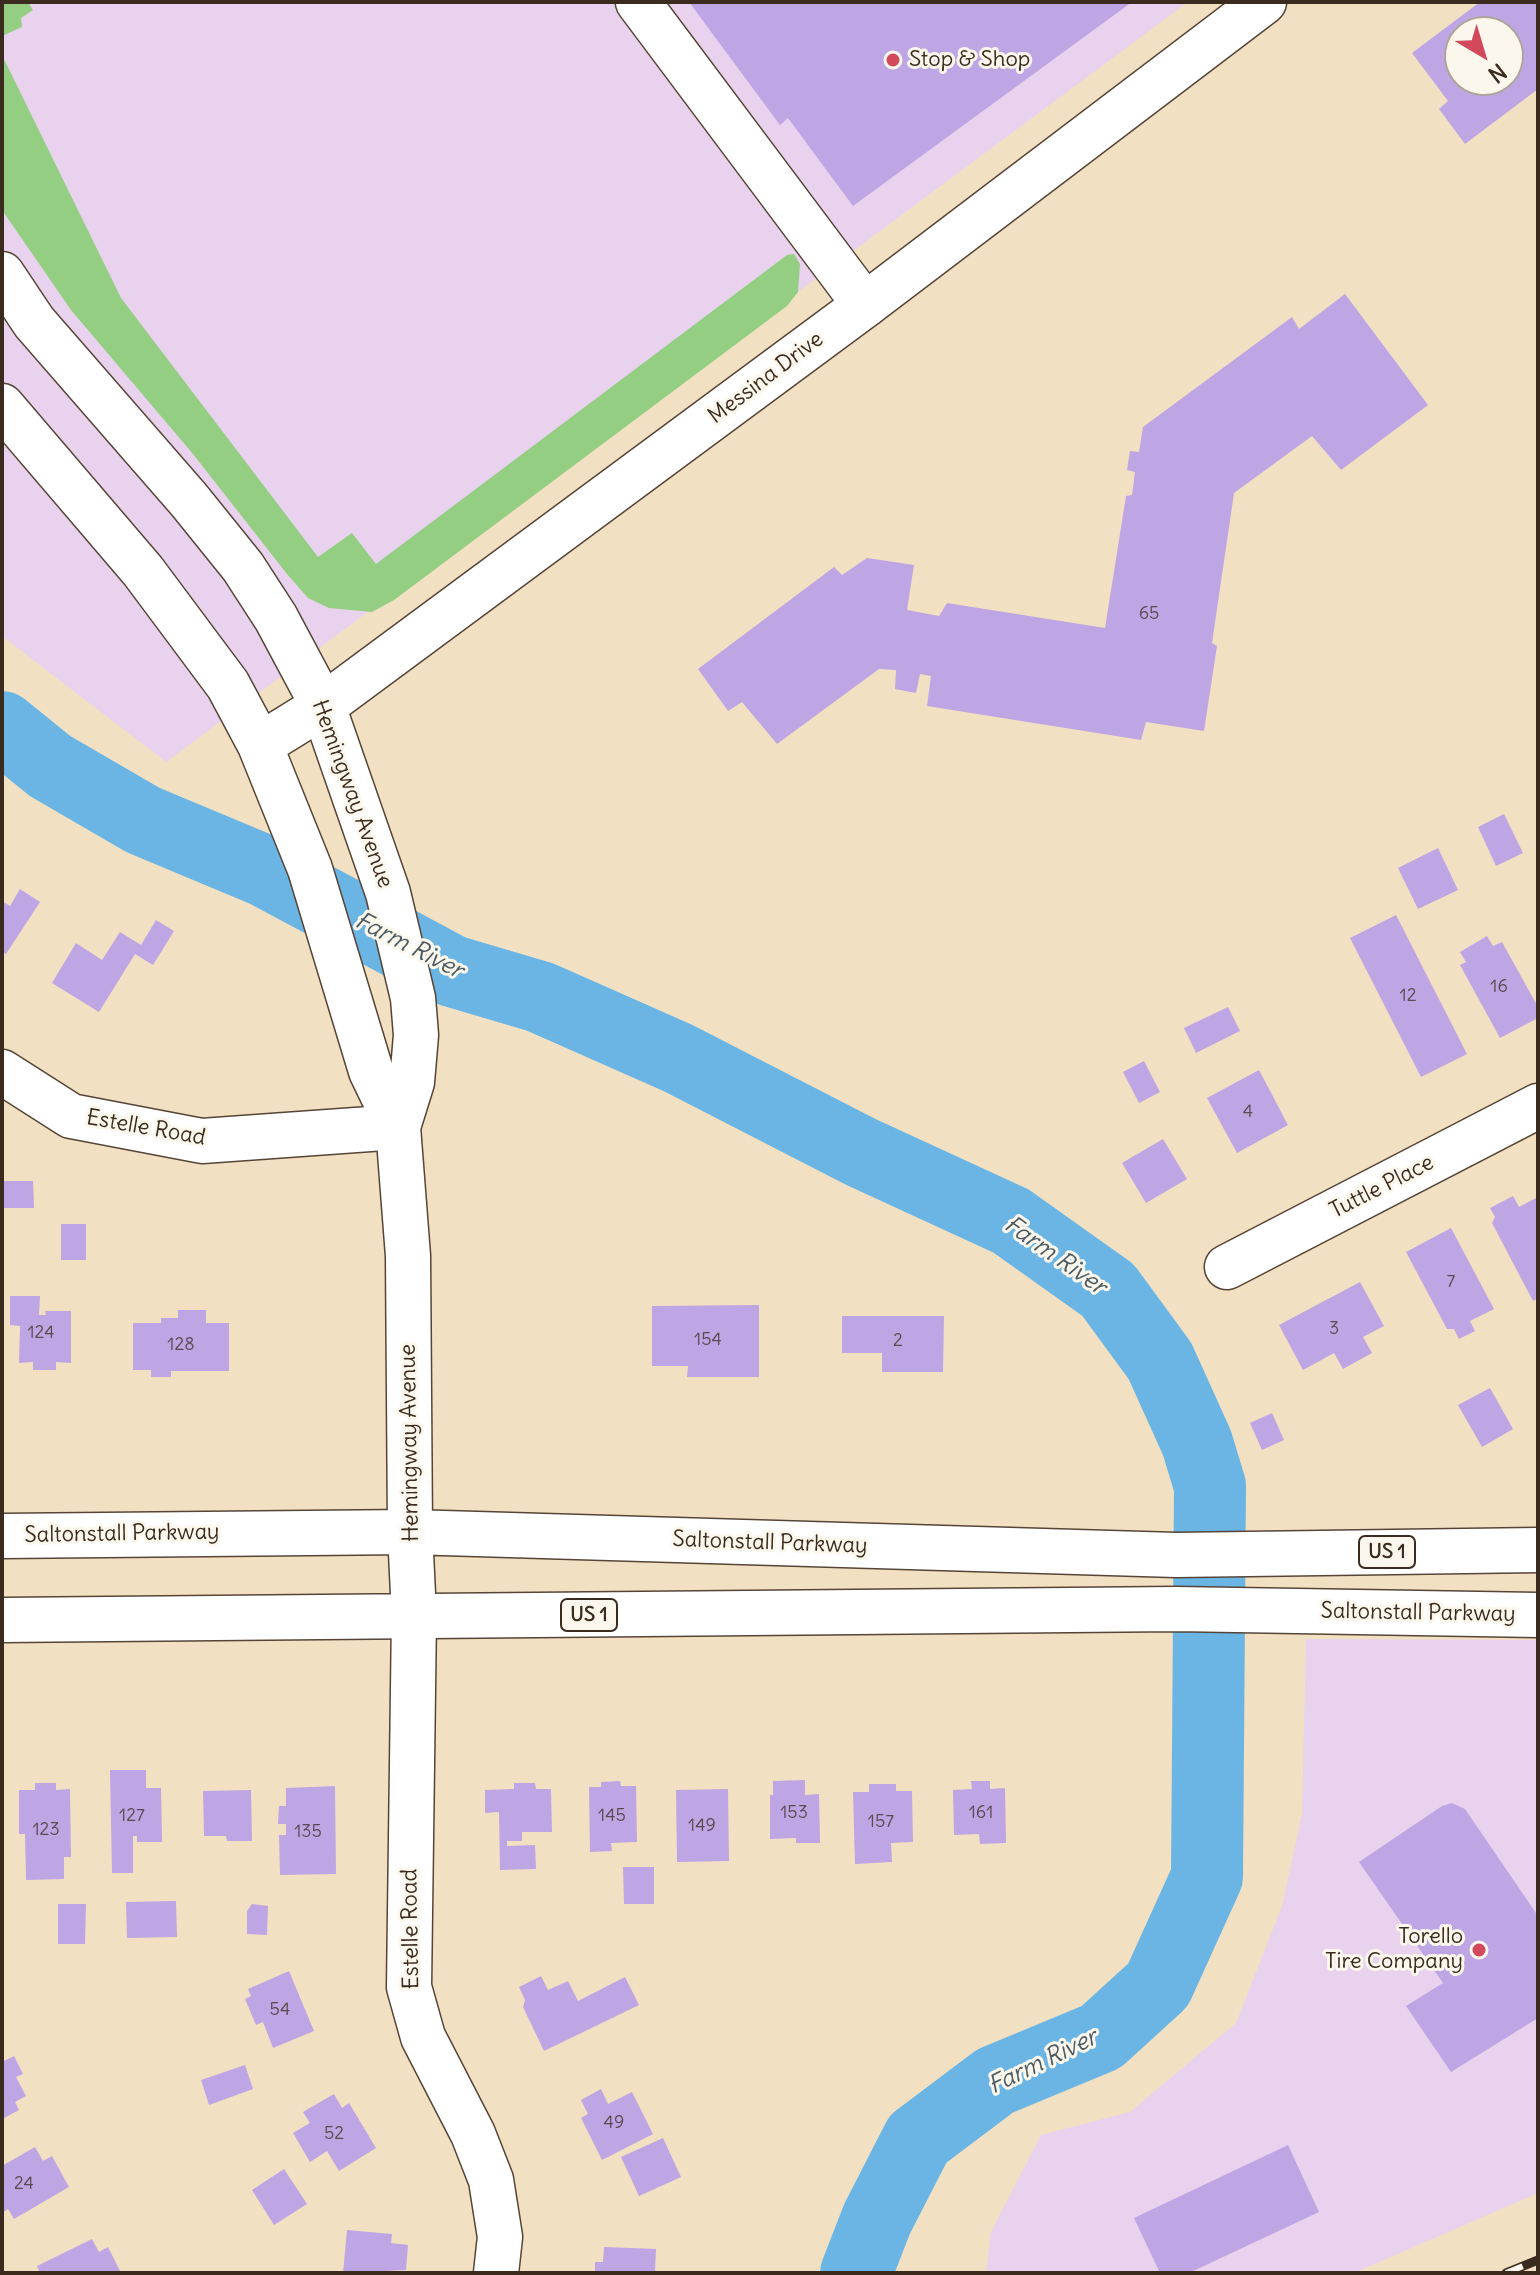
<!DOCTYPE html>
<style>
body{margin:0}
#map{position:relative;width:1540px;height:2275px;overflow:hidden;background:#f2e0c2;font-family:Delius,sans-serif}
canvas{display:block}
.frame{position:absolute;inset:0;border:4px solid #3b2a1e;pointer-events:none}
.north{position:absolute;left:1444px;top:16px;width:80px;height:80px;box-sizing:border-box;background:#fbf7ec;border:2px solid #aea59a;border-radius:50%;rotate:142deg;font-size:22px;font-weight:700;line-height:32px;text-align:center;color:#3b2a1e}
.north::after{content:'';display:block;margin:auto;width:28px;height:36px;background:#d1495b;clip-path:polygon(50% 0,100% 100%,50% 72%,0 100%)}
</style>
<div id="map">
<canvas width="1540" height="2275"></canvas>
<div class="frame"></div>
<div class="north">N</div>
</div>
<script>
const g = document.querySelector('canvas').getContext('2d');
g.lineJoin = 'round';
function paint(path, color) { g.fillStyle = color; g.fill(path, 'evenodd'); }
const poly = rows => new Path2D(rows.map(r => 'M' + r).join(''));
function trace(path, color, width, dash) { g.strokeStyle = color; g.lineWidth = width; g.lineCap = dash ? 'butt' : 'round'; g.setLineDash(dash || []); g.stroke(path); }
function drawText(font, color, halo, rows, align = 'center') {
  g.font = font + ' Delius,sans-serif'; g.lineWidth = 6; g.setLineDash([]); g.textBaseline = 'middle'; g.strokeStyle = halo; g.fillStyle = color; for (const [text, x, y, turn = 0] of rows) {
    g.save(); g.translate(x, y); g.rotate((+turn || 0) * Math.PI / 180); g.textAlign = isNaN(turn) ? turn : align; if (halo) g.strokeText(text, 0, 0); g.fillText(text, 0, 0); g.restore();
  }
}
paint(poly([
 [2,2,1188,2,166,762,2,636],
 [1306,1639,1538,1640,1538,2193,1354,2273,986,2273,991,2232,1041,2135,1130,2112,1236,2023,1282,1906,1302,1814]
]), '#e9d2ed');
paint(poly([
 [2,2,28,2,33,10,21,18,22,27,2,36],
 [2,55,121,298,318,557,352,533,376,564,787,255,794,254,800,264,798,292,787,306,394,600,372,612,329,608,308,598,287,574,193,454,71,310,2,210]
]), '#93ce82');
trace(poly([
 [2,727,50,766,143,820,265,871,452,971,540,997,678,1058,861,1152,1011,1221,1108,1290,1160,1361,1197,1443,1210,1486,1207,1877,1158,1985,1101,2037,995,2081,918,2139,877,2219,856,2273]
]), '#6bb5e4', 72);
paint(poly([
 [689,2,1132,2,853,206,788,118,780,125],
 [1480,2,1538,2,1538,89,1465,144,1439,109,1448,101,1412,53],
 [1460,32,1508,32,1508,80,1460,80],
 [1345,294,1428,405,1341,470,1312,436,1234,493,1212,643,1217,646,1204,731,1146,722,1141,740,927,706,931,676,920,674,916,693,895,689,896,670,879,669,777,744,742,702,728,711,698,669,834,567,842,575,867,558,914,565,907,610,939,616,947,603,1105,628,1126,496,1132,495,1135,472,1127,470,1130,451,1139,452,1143,427,1292,317,1299,329],
 [1504,814,1523,853,1496,866,1478,827],
 [1438,848,1458,890,1418,909,1398,868],
 [20,889,40,902,6,954,2,952,2,901,10,906],
 [1396,915,1467,1054,1421,1077,1350,938],
 [156,920,174,931,153,965,135,954,99,1012,52,983,76,943,102,960,120,932,141,945],
 [1487,936,1493,946,1502,942,1538,1007,1538,1018,1500,1038,1460,965,1466,962,1460,952],
 [1228,1007,1240,1031,1196,1053,1184,1028],
 [1144,1061,1160,1092,1139,1103,1123,1072],
 [1259,1070,1288,1125,1237,1153,1207,1098],
 [1163,1139,1187,1179,1146,1203,1122,1163],
 [2,1181,33,1181,34,1208,2,1208],
 [1513,1196,1519,1207,1538,1197,1538,1298,1533,1301,1492,1223,1495,1217,1490,1208],
 [61,1224,86,1224,86,1260,61,1260],
 [1451,1228,1494,1309,1470,1321,1475,1331,1459,1339,1454,1329,1447,1329,1406,1252],
 [1360,1282,1384,1326,1363,1337,1372,1353,1343,1369,1334,1353,1303,1370,1279,1325],
 [10,1296,40,1296,39,1315,46,1315,45,1311,71,1311,71,1363,56,1362,56,1370,33,1370,33,1362,19,1363,20,1326,10,1325],
 [759,1305,759,1377,687,1377,688,1366,652,1366,652,1306],
 [178,1310,206,1310,206,1323,229,1323,229,1371,171,1371,171,1377,151,1377,151,1370,133,1370,133,1323,161,1323,161,1318,178,1318],
 [842,1316,944,1316,943,1372,882,1372,882,1353,842,1353],
 [1490,1388,1513,1429,1482,1447,1458,1405],
 [1272,1413,1284,1440,1262,1450,1250,1423],
 [110,1770,146,1770,146,1788,161,1788,162,1842,137,1842,137,1836,133,1836,133,1873,112,1873],
 [805,1780,805,1795,819,1794,820,1843,796,1843,796,1838,770,1839,770,1795,773,1795,773,1781],
 [620,1781,621,1786,636,1786,637,1842,611,1843,612,1851,590,1852,589,1787,601,1787,601,1782],
 [971,1781,990,1781,990,1789,1005,1788,1006,1843,980,1844,979,1834,954,1835,953,1790,972,1789],
 [35,1783,56,1783,56,1790,70,1789,71,1857,64,1857,64,1879,26,1880,25,1834,19,1834,19,1790,35,1790],
 [514,1783,535,1783,536,1789,551,1789,552,1832,522,1832,522,1841,507,1841,507,1846,535,1845,536,1869,500,1870,499,1812,485,1813,485,1790,514,1789],
 [869,1784,896,1784,896,1791,912,1791,913,1842,891,1843,892,1862,855,1864,853,1792,869,1792],
 [335,1786,336,1874,280,1875,279,1835,286,1835,286,1824,278,1824,279,1806,286,1806,286,1788],
 [728,1789,729,1861,677,1862,676,1790],
 [251,1790,252,1841,227,1841,226,1836,204,1836,203,1791],
 [1452,1803,1465,1809,1538,1916,1538,2018,1451,2072,1406,2006,1443,1983,1359,1862,1442,1806],
 [623,1867,654,1867,654,1904,624,1904],
 [176,1901,177,1937,127,1938,126,1902],
 [58,1904,86,1904,85,1944,58,1944],
 [252,1904,268,1906,267,1935,247,1934,247,1911],
 [289,1971,314,2031,273,2048,263,2022,256,2025,245,1999,251,1996,248,1989],
 [541,1976,548,1990,568,1981,578,2001,625,1977,639,2005,544,2051,523,2007,525,2000,519,1987],
 [14,2056,23,2074,16,2077,26,2096,15,2102,19,2110,2,2119,2,2062],
 [245,2065,253,2089,209,2105,201,2080],
 [601,2089,608,2104,632,2092,653,2134,602,2160,581,2118,588,2114,581,2100],
 [334,2094,342,2108,349,2103,376,2148,339,2171,327,2151,310,2162,293,2133,310,2123,303,2112],
 [663,2138,681,2177,639,2196,621,2157],
 [1288,2145,1319,2212,1189,2273,1160,2273,1134,2218],
 [35,2147,43,2161,52,2156,69,2187,14,2219,8,2209,2,2213,2,2166],
 [284,2169,307,2204,274,2225,252,2190],
 [347,2230,392,2234,391,2243,408,2245,406,2270,343,2273],
 [92,2239,99,2252,108,2247,121,2273,40,2273,37,2266],
 [604,2247,656,2249,655,2273,595,2273,595,2262,603,2262]
]), '#bea5e4');
const minor = poly([
 [638,2,865,305],
 [2,1072,71,1116,202,1141,398,1127],
 [1227,1267,1538,1106],
 [414,1615,409,1987,423,2037,473,2134,491,2180,500,2237,496,2273]
]);
const major = poly([
 [2,274,34,322,189,500,243,567,276,618,323,706,388,893,413,998,416,1035,412,1082,398,1127,408,1256,410,1532,414,1615],
 [2,406,143,571,228,685,260,745,310,869,371,1071,398,1127],
 [260,745,323,706,865,305,1264,2],
 [2,1536,410,1532,1176,1555,1538,1550],
 [2,1620,1176,1609,1538,1615]
]);
trace(minor, '#564537', 47);
trace(major, '#564537', 47);
trace(minor, '#fff', 44);
trace(major, '#fff', 44);
const rail = poly([
 [1506,2273,1538,2260]
]);
trace(rail, '#3b2a1e', 9);
trace(rail, '#fbf7ec', 6, [18]);
for (const [x, y, r, color] of [
 [893,60,8,"#d1495b"],
 [1479,1950,8,"#d1495b"]
]) { const dot = new Path2D(); dot.arc(x, y, r, 0, 2 * Math.PI); g.fillStyle = color; g.fill(dot); trace(dot, '#fbf7ec', 3); }
drawText('18px', '#5c4950', null, [
 ["65",1149,614],
 ["16",1499,987],
 ["12",1408,996],
 ["4",1248,1112],
 ["7",1451,1282],
 ["3",1334,1329],
 ["124",41,1333],
 ["154",708,1340],
 ["2",898,1341],
 ["128",181,1345],
 ["153",794,1813],
 ["161",981,1813],
 ["127",132,1816],
 ["145",612,1816],
 ["157",881,1822],
 ["149",702,1826],
 ["123",46,1830],
 ["135",308,1832],
 ["54",280,2010],
 ["49",614,2123],
 ["52",334,2134],
 ["24",24,2184]
]);
for (const [x, y, w] of [
 [1387,1552,56],
 [589,1615,56]
]) { const box = new Path2D(); box.roundRect(x - w / 2, y - 16, w, 32, 6); g.fillStyle = '#fbf7ec'; g.fill(box); trace(box, '#3b2a1e', 2); }
drawText('bold 20px', '#3b2a1e', null, [
 ["US 1",1387,1552],
 ["US 1",589,1615]
]);
drawText('22px', '#3b2a1e', '#fbf7ec', [
 ["Stop & Shop",909,60],
 ["Torello",1463,1937,"right"],
 ["Tire Company",1463,1962,"right"]
], 'left');
drawText('22px', '#3b2a1e', '#fbf7ec', [
 ["Messina Drive",766,378,-37],
 ["Hemingway Avenue",352,794,70],
 ["Estelle Road",146,1128,10],
 ["Tuttle Place",1382,1187,-27],
 ["Hemingway Avenue",410,1443,-91],
 ["Saltonstall Parkway",122,1534,-1],
 ["Saltonstall Parkway",770,1543,2],
 ["Saltonstall Parkway",1418,1613,1],
 ["Estelle Road",411,1929,-91]
]);
drawText('italic 24px', '#4c5b63', '#fbf7ec', [
 ["Farm River",409,946,27],
 ["Farm River",1055,1256,35],
 ["Farm River",1043,2062,-26]
]);
</script>
